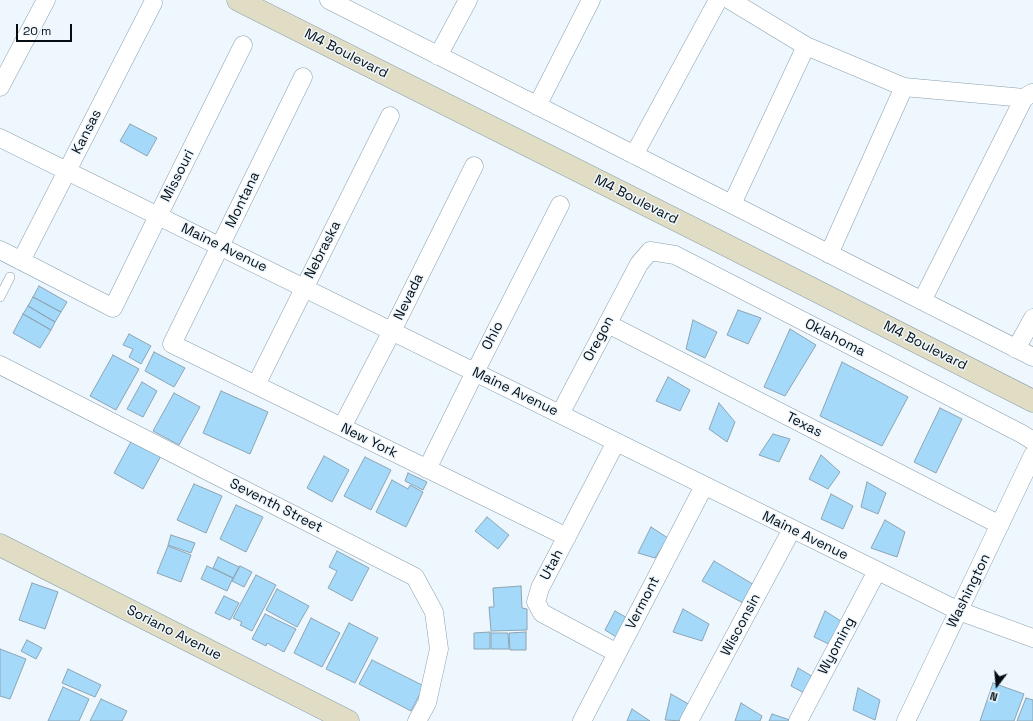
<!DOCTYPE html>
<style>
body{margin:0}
#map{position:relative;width:1033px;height:721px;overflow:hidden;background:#edf7fd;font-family:"Space Grotesk",sans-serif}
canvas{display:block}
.north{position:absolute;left:977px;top:665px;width:40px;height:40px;-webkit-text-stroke:3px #edf7fd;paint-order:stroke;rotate:196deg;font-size:11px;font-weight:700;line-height:16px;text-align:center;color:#050d12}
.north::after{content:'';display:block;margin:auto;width:14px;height:18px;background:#050d12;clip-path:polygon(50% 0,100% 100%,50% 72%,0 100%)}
.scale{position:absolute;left:16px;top:24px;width:56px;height:18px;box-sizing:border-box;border:2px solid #050d12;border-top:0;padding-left:5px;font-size:12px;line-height:14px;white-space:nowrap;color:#050d12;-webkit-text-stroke:3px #edf7fd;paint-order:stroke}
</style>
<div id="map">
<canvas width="1033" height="721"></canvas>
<div class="north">N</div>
<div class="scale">20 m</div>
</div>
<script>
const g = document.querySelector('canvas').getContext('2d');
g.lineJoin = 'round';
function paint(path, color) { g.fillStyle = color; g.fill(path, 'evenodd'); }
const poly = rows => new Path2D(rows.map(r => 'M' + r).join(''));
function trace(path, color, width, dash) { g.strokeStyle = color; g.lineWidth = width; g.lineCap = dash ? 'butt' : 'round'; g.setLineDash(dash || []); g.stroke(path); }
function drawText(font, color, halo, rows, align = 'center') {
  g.font = font + ' "Space Grotesk",sans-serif'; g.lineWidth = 3; g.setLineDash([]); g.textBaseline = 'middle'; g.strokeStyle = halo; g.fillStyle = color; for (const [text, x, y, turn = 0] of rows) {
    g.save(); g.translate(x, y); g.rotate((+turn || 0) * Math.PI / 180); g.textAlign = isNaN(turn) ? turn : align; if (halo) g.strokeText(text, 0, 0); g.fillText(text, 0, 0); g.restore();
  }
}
const building = poly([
 [130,124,157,138,147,156,120,141,130,124],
 [39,286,67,302,61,312,33,297,39,286],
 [33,297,61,312,55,322,28,306,33,297],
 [28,306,55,322,51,330,23,314,28,306],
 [738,310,761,318,748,344,727,335,738,310],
 [23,314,51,330,40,348,13,333,23,314],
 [693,320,717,332,705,358,686,349,693,320],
 [790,329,816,345,785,396,764,387,790,329],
 [129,334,151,346,141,364,129,357,133,349,123,345,129,334],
 [154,352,185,368,174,387,145,371,154,352],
 [113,355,139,369,116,410,90,396,113,355],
 [842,362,908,397,882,446,820,416,842,362],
 [668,377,690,390,680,411,656,401,668,377],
 [142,382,157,391,143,417,127,409,142,382],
 [221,391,268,412,250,454,203,433,221,391],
 [174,393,200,407,179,445,153,431,174,393],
 [719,403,735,422,727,442,709,429,719,403],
 [940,408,962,419,936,473,914,462,940,408],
 [773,434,790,439,779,462,759,455,773,434],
 [133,438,162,454,143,489,114,473,133,438],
 [821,455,840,472,828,489,809,479,821,455],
 [324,456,349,470,332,502,307,488,324,456],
 [365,457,391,470,371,510,344,496,365,457],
 [408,473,427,482,423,490,405,481,408,473],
 [392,480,408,489,410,485,423,492,406,527,376,512,392,480],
 [867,482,886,493,878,514,861,507,867,482],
 [194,484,222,496,206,533,177,520,194,484],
 [831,494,853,506,843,529,821,519,831,494],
 [236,505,263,517,246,552,220,539,236,505],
 [487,517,509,535,498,549,475,531,487,517],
 [885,520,905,532,897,557,871,548,885,520],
 [651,527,668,538,655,558,638,553,651,527],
 [171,535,195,543,191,553,168,545,171,535],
 [168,546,191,555,181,582,157,573,168,546],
 [337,551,369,568,352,601,328,588,337,571,329,567,337,551],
 [218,557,239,567,233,578,213,568,218,557],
 [714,561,756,586,743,603,702,581,714,561],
 [207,566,233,578,227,591,201,579,207,566],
 [240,566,252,572,244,587,232,581,240,566],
 [256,575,276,585,252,631,240,625,242,622,233,618,256,575],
 [32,583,58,592,45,629,19,620,32,583],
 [521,586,522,608,527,609,527,630,491,631,489,607,494,607,493,588,521,586],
 [277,589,309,606,297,627,266,610,277,589],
 [224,596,239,603,230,620,215,613,224,596],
 [683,609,709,624,702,641,673,632,683,609],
 [615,611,629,619,618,638,605,630,615,611],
 [825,611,844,623,833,646,814,637,825,611],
 [265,614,296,629,284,652,267,643,266,646,252,639,265,614],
 [311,618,340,633,322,667,294,653,311,618],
 [349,623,378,638,355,683,326,669,349,623],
 [490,632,490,649,474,649,474,633,490,632],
 [526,632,526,650,510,650,509,633,526,632],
 [491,633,508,633,509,649,491,649,491,633],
 [27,640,42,648,36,659,21,651,27,640],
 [0,649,26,659,10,699,0,696,0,649],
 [372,660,424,686,411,711,359,684,372,660],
 [798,668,815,678,806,694,791,686,798,668],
 [68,669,101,685,95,697,62,683,68,669],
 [993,683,1024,694,1014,721,980,721,993,683],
 [63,687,89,699,79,721,48,721,63,687],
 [858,688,880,700,875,720,853,710,858,688],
 [671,694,692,706,683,721,665,720,671,694],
 [1026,698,1033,700,1033,721,1017,721,1026,698],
 [101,699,127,711,122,721,90,721,101,699],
 [741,703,762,716,760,721,735,721,741,703],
 [632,709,650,721,627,721,632,709],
 [772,714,790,720,790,721,769,721,772,714]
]);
paint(building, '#a4d9fa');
trace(building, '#8da4b3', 1);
const lane = poly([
 [0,297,10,277]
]);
const street = poly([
 [329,0,1033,357],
 [730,0,806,46,904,87,1024,98],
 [438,56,468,0],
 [303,77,172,344,567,537],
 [0,87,46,0],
 [537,106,591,0],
 [0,138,959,611,1033,638],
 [634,155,718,0],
 [732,204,806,46],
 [0,250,113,308,158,216,243,45],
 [829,254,904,87],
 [21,261,153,3],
 [922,301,1024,98,1032,93],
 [608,324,1000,525],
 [1016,349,1033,318],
 [0,365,415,577,434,612,439,649,427,703,417,721],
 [256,385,390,116],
 [560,414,639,264,650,251,675,255,1022,434,1033,441],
 [342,427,392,331,474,166],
 [616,442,540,588,536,602,542,613,617,653],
 [427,469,475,372,560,205],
 [582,721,704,486],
 [689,721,792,529],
 [798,721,877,571],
 [906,721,1033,455]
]);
const secondary = poly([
 [238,0,722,243,1033,401],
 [0,545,348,721]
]);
trace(lane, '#889fae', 10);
trace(street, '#889fae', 19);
trace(secondary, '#889fae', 23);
trace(lane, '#fff', 9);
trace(street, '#fff', 18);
trace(secondary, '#e1ddc5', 22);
drawText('14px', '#050d12', '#edf7fd', [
 ["M4 Boulevard",346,54,27],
 ["Kansas",87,132,-63],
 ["Missouri",178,176,-63],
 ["Montana",243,200,-64],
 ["M4 Boulevard",636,200,27],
 ["Maine Avenue",224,248,26],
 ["Nebraska",323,250,-63],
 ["Nevada",409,297,-64],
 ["Ohio",493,336,-63],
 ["Oklahoma",835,338,27],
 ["Oregon",599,339,-62],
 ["M4 Boulevard",925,346,27],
 ["Maine Avenue",515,392,26],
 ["Texas",804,425,27],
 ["New York",369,441,26],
 ["Seventh Street",276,506,27],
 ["Maine Avenue",805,536,26],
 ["Utah",552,565,-62],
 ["Washington",969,591,-64],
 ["Vermont",643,603,-63],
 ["Wisconsin",741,625,-62],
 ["Soriano Avenue",174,633,27],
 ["Wyoming",837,646,-62]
]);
</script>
